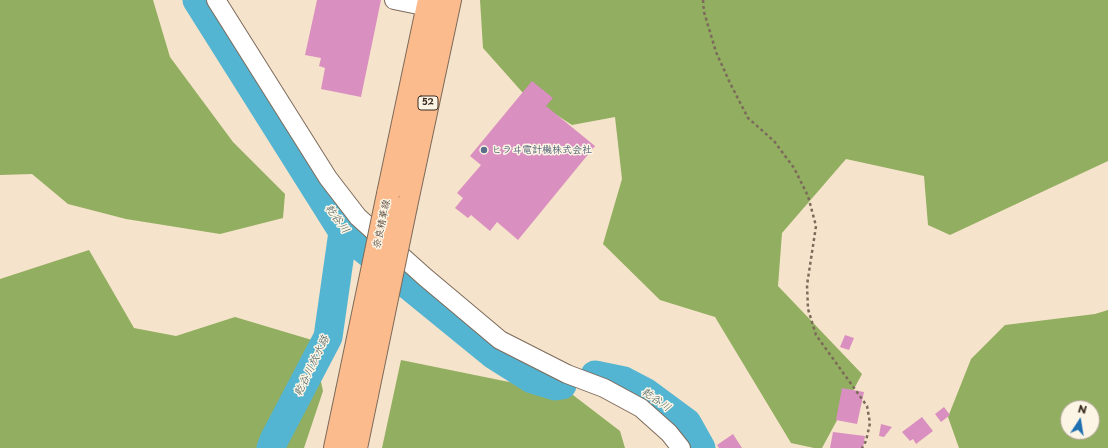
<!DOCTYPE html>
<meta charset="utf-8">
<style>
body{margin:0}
#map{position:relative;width:1108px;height:448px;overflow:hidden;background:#f6e3cb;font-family:"Playpen Sans",sans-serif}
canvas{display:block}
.north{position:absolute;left:1060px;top:400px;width:40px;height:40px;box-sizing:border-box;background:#fcf5e5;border:1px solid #afa495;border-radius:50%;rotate:12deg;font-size:11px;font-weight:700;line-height:16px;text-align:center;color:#3b2a1e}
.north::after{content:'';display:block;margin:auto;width:14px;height:18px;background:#1f6fb2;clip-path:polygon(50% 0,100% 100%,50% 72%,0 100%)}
</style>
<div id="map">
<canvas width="1108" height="448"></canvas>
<div class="north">N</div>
</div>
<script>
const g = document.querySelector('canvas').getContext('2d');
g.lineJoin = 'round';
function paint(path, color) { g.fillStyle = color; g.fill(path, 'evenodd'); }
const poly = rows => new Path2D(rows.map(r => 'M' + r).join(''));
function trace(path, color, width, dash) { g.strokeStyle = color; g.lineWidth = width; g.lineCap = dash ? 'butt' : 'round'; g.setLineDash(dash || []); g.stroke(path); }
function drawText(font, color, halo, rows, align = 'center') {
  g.font = font + ' "Playpen Sans","Klee One",sans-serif'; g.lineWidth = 3; g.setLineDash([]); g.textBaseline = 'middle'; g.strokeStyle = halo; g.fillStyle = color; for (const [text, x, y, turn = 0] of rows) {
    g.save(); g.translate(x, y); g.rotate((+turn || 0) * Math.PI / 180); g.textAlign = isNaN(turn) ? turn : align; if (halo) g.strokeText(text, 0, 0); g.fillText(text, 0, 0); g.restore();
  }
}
paint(poly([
 [0,0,153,0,170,57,233,142,285,194,283,218,220,234,126,219,68,204,32,174,0,175],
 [480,0,1108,0,1108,161,950,235,928,225,924,176,846,159,782,233,778,286,862,374,822,448,814,448,791,443,715,317,660,300,603,244,622,179,615,117,572,125,523,93,483,48],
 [89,250,134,328,176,336,235,317,312,340,323,391,304,448,0,448,0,279],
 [1108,310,1108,448,959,448,948,417,971,359,1005,325,1095,314],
 [1068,408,1092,408,1092,432,1068,432],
 [401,360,573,395,620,431,625,448,382,448]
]), '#92ae60');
trace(poly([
 [197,0,343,232,494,355,532,379,555,386,562,385],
 [595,375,624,381,645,392,687,423,701,448],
 [271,448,274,440,328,337,343,232]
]), '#53b5d2', 29);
paint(poly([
 [317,0,381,0,361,97,321,89,325,68,319,66,321,58,305,55],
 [532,81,553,98,546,106,595,146,518,240,497,222,490,231,471,215,468,218,455,208,463,198,457,193,481,165,470,156],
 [845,335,854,338,849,350,840,347],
 [842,388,864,392,857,424,836,420],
 [944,407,950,415,941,422,935,414],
 [922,417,933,431,916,444,913,439,910,441,902,432],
 [881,424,892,427,884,437,879,436],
 [833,432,865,436,863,448,830,448],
 [733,434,742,448,719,448,717,445]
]), '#d98fbf');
const minor = poly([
 [216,0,328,178,358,217,425,277,500,340,567,374,604,388,641,408,669,433,681,448],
 [394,0,428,7]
]);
const major = poly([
 [388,194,429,0],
 [406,206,450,0],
 [335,448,347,391],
 [356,448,367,395]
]);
trace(minor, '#7c6b5b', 20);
trace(major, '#7c6b5b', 24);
trace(poly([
 [703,0,704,12,716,52,730,83,748,118,774,141,794,168,808,196,816,226,807,285,808,309,816,335,867,406,870,423,866,441,862,448]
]), '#7c6b5b', 2.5, [3, 3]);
trace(minor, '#fff', 18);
trace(major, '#fbbb8c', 22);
const majorBridge = poly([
 [347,391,388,194],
 [367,395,406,206]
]);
trace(majorBridge, '#7c6b5b', 24, []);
trace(majorBridge, '#fbbb8c', 22);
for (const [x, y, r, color] of [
 [484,150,4,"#5c6f8a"]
]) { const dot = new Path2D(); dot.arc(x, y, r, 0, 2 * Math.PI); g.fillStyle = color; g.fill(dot); trace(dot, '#fcf5e5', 1.5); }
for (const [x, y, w] of [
 [428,103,20]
]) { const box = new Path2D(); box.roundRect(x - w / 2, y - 7, w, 14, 3); g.fillStyle = '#fcf5e5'; g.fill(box); trace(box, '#3b2a1e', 1); }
drawText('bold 9px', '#3b2a1e', null, [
 ["52",428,103]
]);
drawText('bold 10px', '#4e5e75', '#fcf5e5', [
 ["ヒラヰ電計機株式会社",492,150]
], 'left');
drawText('10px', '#3b2a1e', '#fcf5e5', [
 ["奈良精華線",382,224,-78]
]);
drawText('italic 11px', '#435b5d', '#fcf5e5', [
 ["乾谷川",337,219,54],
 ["乾谷川放水路",312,366,-64],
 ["乾谷川",656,400,35]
]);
</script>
